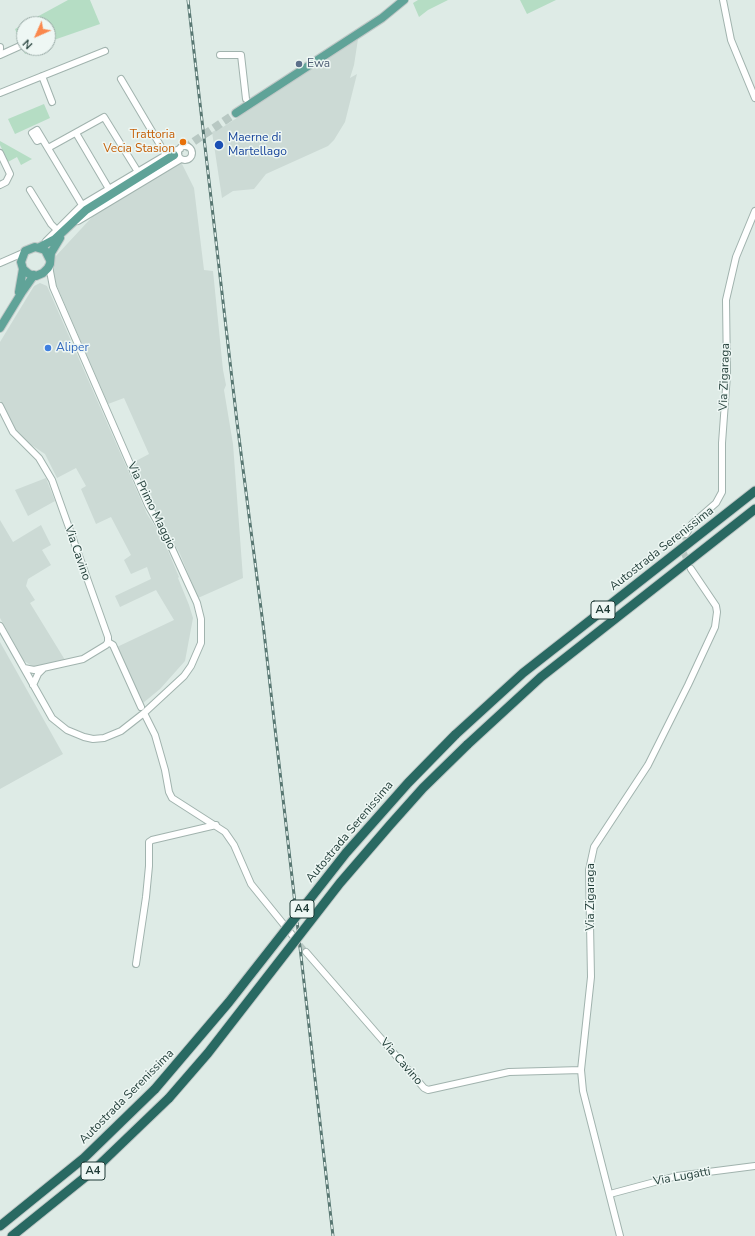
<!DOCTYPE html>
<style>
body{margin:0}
#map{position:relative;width:755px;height:1236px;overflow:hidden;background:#deebe6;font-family:"Nunito Sans",sans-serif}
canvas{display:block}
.north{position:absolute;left:16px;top:16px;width:40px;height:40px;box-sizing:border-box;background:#eef7f4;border:1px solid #9baca8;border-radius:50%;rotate:225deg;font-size:11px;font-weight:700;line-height:16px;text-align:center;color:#1f3b36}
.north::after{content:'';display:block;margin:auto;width:14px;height:18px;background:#fa884d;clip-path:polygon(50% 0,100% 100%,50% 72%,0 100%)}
</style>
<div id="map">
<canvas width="755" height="1236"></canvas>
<div class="north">N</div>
</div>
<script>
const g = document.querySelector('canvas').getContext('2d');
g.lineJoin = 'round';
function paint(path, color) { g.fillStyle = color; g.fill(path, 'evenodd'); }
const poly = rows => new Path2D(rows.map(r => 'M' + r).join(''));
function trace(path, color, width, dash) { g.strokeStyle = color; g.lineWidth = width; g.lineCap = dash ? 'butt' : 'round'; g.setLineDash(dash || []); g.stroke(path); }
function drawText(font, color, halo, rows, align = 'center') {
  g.font = font + ' "Nunito Sans",sans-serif'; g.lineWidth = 3; g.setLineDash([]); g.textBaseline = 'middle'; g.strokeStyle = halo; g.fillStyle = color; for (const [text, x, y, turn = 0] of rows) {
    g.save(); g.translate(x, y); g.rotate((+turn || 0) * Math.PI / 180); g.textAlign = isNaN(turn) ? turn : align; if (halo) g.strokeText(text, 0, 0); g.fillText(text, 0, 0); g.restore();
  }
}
paint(poly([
 [358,39,354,65,350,78,357,74,345,122,334,140,328,146,266,174,254,189,233,191,222,198,212,132,223,126,223,127],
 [181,162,194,188,204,270,213,271,223,370,226,385,224,390,233,444,243,578,198,598,180,554,157,513,134,462,149,454,124,398,108,404,52,275,55,257,93,216,176,163],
 [40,283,47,286,147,514,163,539,179,577,178,578,189,605,193,618,185,661,160,689,143,703,117,647,174,620,156,590,120,607,115,596,151,579,147,567,131,574,124,560,131,555,111,517,96,524,81,489,86,486,76,468,57,478,45,454,24,440,16,430,0,400,0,342,34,286],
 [46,478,55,501,28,516,15,490],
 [0,520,13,542,41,525,51,545,42,550,51,565,28,579,26,586,35,600,30,603,65,660,34,667,24,661,0,618],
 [0,642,63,754,0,789]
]), '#ccdad5');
paint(poly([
 [68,0,90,0,100,24,48,42,48,24,24,24],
 [418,0,448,0,428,10,419,17,413,3],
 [520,0,556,0,527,14],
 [24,24,24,48,37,48,25,54,15,29],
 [44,104,50,118,15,134,8,119],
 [0,141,32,159,21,165,17,157,8,162,0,145]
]), '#b5ddc4');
trace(poly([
 [686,534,684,553,688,564],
 [294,938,306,952]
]), '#b8c8c3', 6, [6, 3]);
trace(poly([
 [174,155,236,113]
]), '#b8c8c3', 8, [8, 4]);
const minor = poly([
 [723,0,731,40,755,98],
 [0,47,0,49],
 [0,55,20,46],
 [220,55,241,55,246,99],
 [42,76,52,102],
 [121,79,166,155],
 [0,93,105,51],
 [76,133,109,189],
 [42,139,37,141,32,133,37,130,82,205],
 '178 153a7 7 0 1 1 14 0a7 7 0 1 1-14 0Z',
 [48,148,104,117,138,172],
 [0,153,10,174,6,182,0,185],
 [30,190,51,224,57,230],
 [78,221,181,159],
 [46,241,82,205,171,152,180,149],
 [0,263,23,253],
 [0,406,13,432,39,458,52,480,108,637,108,642],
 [686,534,692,524,716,503,722,492,722,443,727,375,726,300,736,257,755,211],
 [0,626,52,718,67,730,84,737,93,739,104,738,121,731,144,713,184,676,191,666,201,643,201,619,197,603,169,542,148,505,53,287,49,266],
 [108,642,113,645,141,707],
 [24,668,34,670,83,659,106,645,108,642],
 [33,685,38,674,44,668],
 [144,713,155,735,165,770,169,792,172,798,225,832,234,845,251,884,293,936],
 [306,952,424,1088,428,1090,509,1072,581,1070],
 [136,964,146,897,149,866,149,842,152,840,216,825],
 [610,1194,677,1176,755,1166],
 [620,1236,583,1091,581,1070,591,977,589,870,594,847,648,765,688,685,715,627,717,612,716,606,691,569]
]);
const major = poly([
 [236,113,382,18,404,0],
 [40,247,55,239,86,210,174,155],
 [50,260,45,250,35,247,25,251,21,262,23,269,29,274,36,276,43,273,48,268,50,264,51,253,60,238],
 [19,292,23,269],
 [0,328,22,292,34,275]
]);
const highway = poly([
 [455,735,523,673,755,491],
 [467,745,541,677,755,509],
 [0,1226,84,1158,155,1089],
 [12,1236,94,1170,169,1098]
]);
trace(minor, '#a1b3ae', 8);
trace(major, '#c0c8c7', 10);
trace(highway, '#c0c8c7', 11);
trace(minor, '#fff', 6);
trace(major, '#60a398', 8);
trace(highway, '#296962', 9);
const rail = poly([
 [188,0,237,422,264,632,333,1236]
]);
trace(rail, '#587772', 3);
trace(rail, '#eef7f4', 1.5, [4.5]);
const highwayBridge = poly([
 [155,1089,229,1002,346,853,408,783,455,735],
 [169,1098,208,1053,340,883,390,825,423,788,467,745]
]);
trace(highwayBridge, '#c0c8c7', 11, []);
trace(highwayBridge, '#296962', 9);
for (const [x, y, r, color] of [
 [299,64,4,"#5c6f8a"],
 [183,142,4,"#e8710a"],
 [219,145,5,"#1a4fb4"],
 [48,348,4,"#3f7fe0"]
]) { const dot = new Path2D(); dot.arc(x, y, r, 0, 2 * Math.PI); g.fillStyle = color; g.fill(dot); trace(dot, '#eef7f4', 1.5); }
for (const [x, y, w] of [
 [603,610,24],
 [302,909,24],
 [93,1171,24]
]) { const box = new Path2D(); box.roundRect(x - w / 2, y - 9, w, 18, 3); g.fillStyle = '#eef7f4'; g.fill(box); trace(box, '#1f3b36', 1); }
drawText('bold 11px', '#1f3b36', null, [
 ["A4",603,610],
 ["A4",302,909],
 ["A4",93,1171]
]);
drawText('12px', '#4e5e75', '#eef7f4', [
 ["Ewa",307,64]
], 'left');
drawText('12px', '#c56008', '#eef7f4', [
 ["Trattoria",175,135],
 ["Vecia Stasion",175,149]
], 'right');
drawText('12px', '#164399', '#eef7f4', [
 ["Maerne di",228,138],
 ["Martellago",228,152]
], 'left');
drawText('12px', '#366cbe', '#eef7f4', [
 ["Aliper",56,348]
], 'left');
drawText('12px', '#1f3b36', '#eef7f4', [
 ["Via Zigaraga",725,377,-88],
 ["Via Primo Maggio",151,506,64],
 ["Autostrada Serenissima",662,549,-38],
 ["Via Cavino",77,553,71],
 ["Autostrada Serenissima",350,832,-50],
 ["Via Zigaraga",591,897,-90],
 ["Via Cavino",401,1062,49],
 ["Autostrada Serenissima",127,1097,-45],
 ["Via Lugatti",682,1177,-10]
]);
</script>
